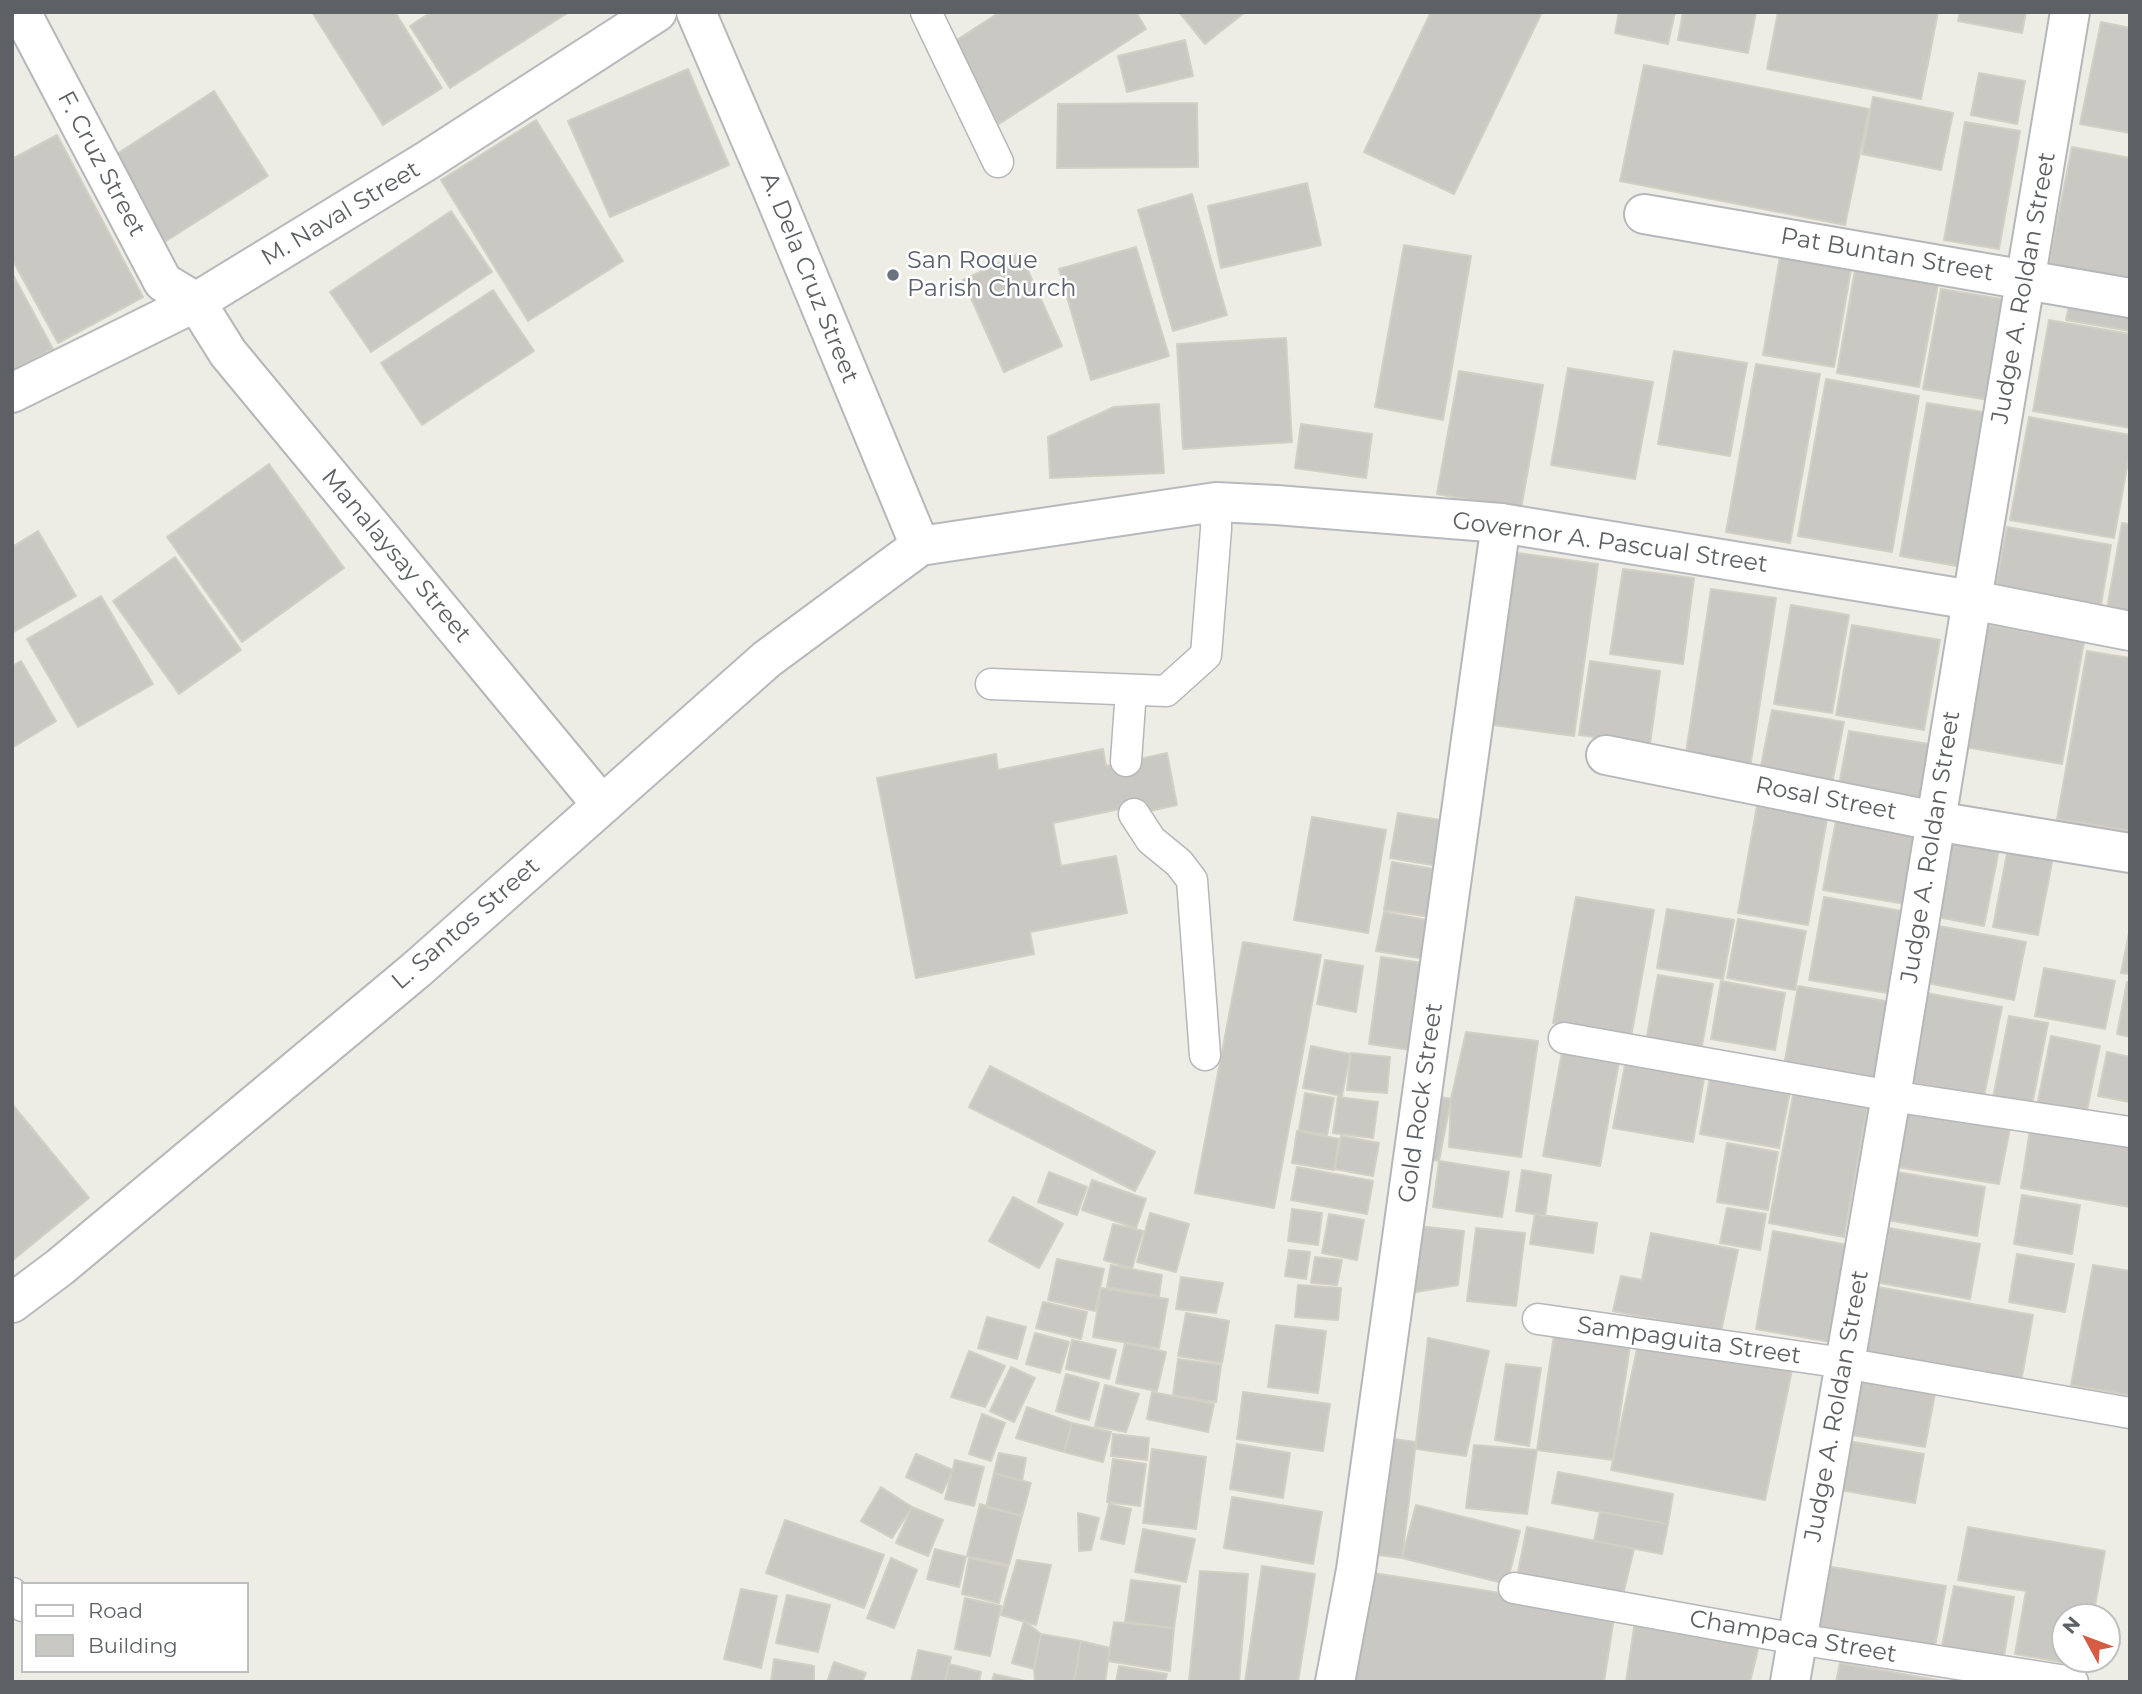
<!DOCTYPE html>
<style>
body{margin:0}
#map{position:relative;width:2142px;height:1694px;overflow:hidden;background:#eeede5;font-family:Montserrat,sans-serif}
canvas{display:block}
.frame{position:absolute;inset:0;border:14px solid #5d6064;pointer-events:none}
.legend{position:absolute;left:21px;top:1582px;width:228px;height:91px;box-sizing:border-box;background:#fff;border:2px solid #bebfc1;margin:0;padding:9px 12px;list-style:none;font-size:21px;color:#5d6064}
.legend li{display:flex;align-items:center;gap:14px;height:35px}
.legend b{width:35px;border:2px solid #bebfc1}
.north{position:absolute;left:2051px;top:1603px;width:70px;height:70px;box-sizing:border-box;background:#fff;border:2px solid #bebfc1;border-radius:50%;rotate:311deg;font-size:19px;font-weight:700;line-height:28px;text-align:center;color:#5d6064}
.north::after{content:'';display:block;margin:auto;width:24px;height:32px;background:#d65c43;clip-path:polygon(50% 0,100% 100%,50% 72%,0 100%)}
</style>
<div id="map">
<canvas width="2142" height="1694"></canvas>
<div class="frame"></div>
<ul class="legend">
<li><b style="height:9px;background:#fff"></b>Road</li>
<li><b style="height:19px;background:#c9c8c2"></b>Building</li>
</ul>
<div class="north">N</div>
</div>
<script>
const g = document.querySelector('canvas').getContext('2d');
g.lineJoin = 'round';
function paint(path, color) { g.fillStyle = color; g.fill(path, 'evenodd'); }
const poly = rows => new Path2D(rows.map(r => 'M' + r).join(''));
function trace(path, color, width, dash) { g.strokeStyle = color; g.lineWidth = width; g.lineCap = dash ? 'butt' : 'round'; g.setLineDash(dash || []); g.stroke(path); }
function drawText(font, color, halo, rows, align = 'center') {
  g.font = font + ' Montserrat,sans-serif'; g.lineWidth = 5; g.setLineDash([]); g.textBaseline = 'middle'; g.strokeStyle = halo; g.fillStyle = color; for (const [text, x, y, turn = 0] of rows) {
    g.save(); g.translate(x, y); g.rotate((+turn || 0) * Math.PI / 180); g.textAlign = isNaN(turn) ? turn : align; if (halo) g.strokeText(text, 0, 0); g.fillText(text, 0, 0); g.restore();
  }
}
const building = poly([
 [312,12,395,12,442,88,383,125,312,12],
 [431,12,569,12,450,88,410,26,431,12],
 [1000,12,1136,12,1146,29,999,124,949,45,1000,12],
 [1179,12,1245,12,1205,44,1179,12],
 [1431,12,1542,12,1454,194,1364,152,1431,12],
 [1619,12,1675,12,1668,44,1615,33,1619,12],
 [1683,12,1756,12,1748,53,1678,40,1683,12],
 [1778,12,1938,12,1921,99,1767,69,1778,12],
 [1960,12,2026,12,2022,33,1958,21,1960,12],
 [2101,22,2130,28,2130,133,2080,124,2101,22],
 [1185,40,1193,76,1127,92,1118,56,1185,40],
 [1644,65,1869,109,1845,225,1620,181,1644,65],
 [688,69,729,165,610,217,568,121,688,69],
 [1979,73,2025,81,2017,124,1971,115,1979,73],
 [214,91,268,176,163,243,109,159,214,91],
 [1873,97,1953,113,1941,170,1862,154,1873,97],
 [1197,103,1198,167,1057,168,1058,104,1197,103],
 [536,120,623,261,528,321,441,180,536,120],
 [1965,122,2020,131,1999,249,1944,240,1965,122],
 [57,135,143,297,58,343,12,259,12,159,57,135],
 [2072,147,2130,158,2130,284,2048,268,2072,147],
 [1307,183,1321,245,1221,268,1208,206,1307,183],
 [1192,194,1227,315,1173,331,1138,210,1192,194],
 [451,211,492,272,371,352,330,292,451,211],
 [1404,245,1471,256,1443,420,1375,407,1404,245],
 [1782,245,1853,258,1834,367,1763,355,1782,245],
 [1136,247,1169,356,1091,380,1059,269,1136,247],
 [1020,253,1062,346,1004,372,963,280,1020,253],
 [1857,259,1940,273,1919,387,1837,373,1857,259],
 [12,273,53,349,12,371,12,273],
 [1941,289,2008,300,1989,400,1923,389,1941,289],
 [493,290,534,351,422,425,381,363,493,290],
 [2072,291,2130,301,2130,331,2066,320,2072,291],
 [2049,320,2130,334,2130,428,2033,411,2049,320],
 [1286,338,1292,442,1183,449,1177,344,1286,338],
 [1674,351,1747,363,1730,456,1658,444,1674,351],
 [1756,364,1820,374,1790,543,1726,532,1756,364],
 [1568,368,1653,382,1635,479,1551,465,1568,368],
 [1459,371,1543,385,1521,509,1437,494,1459,371],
 [1826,379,1919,396,1892,552,1798,536,1826,379],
 [1927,403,1996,414,1968,568,1900,556,1927,403],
 [1159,404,1164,473,1050,478,1048,437,1114,407,1159,404],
 [2029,417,2130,435,2130,451,2114,538,2010,520,2029,417],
 [1301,424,1372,434,1366,478,1295,468,1301,424],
 [269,464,344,568,242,642,167,537,269,464],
 [2122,523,2130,524,2130,613,2107,609,2122,523],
 [2007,527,2111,545,2101,605,1996,587,2007,527],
 [38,531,76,596,12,633,12,547,38,531],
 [1510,552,1598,564,1574,736,1486,724,1510,552],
 [175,557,241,650,179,694,113,601,175,557],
 [1623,569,1694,578,1683,664,1610,654,1623,569],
 [1711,589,1776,598,1750,768,1685,759,1711,589],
 [101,596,153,684,78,727,27,639,101,596],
 [1791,605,1849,615,1832,713,1774,704,1791,605],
 [1977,623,2084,642,2062,764,1954,745,1977,623],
 [1852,625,1940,640,1924,730,1836,715,1852,625],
 [2087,651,2130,658,2130,831,2057,819,2087,651],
 [21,661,56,721,12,748,12,666,21,661],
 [1590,661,1660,671,1650,744,1579,735,1590,661],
 [1772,710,1844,722,1831,789,1759,776,1772,710],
 [1849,731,1929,744,1918,810,1837,796,1849,731],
 [1103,749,1106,766,1167,753,1177,805,1122,817,1120,809,1053,823,1061,866,1116,856,1127,913,1030,932,1034,954,916,978,877,778,996,754,998,770,1103,749],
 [1757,806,1827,819,1808,925,1738,913,1757,806],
 [1398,813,1446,821,1438,866,1390,858,1398,813],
 [1837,815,1919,829,1905,904,1823,890,1837,815],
 [1312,817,1386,830,1368,933,1294,920,1312,817],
 [1948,834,2000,844,1984,926,1932,916,1948,834],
 [2009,843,2054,852,2038,935,1993,927,2009,843],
 [1392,862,1446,871,1437,918,1384,910,1392,862],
 [1576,897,1654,910,1631,1037,1553,1023,1576,897],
 [1824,897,1907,912,1893,994,1809,980,1824,897],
 [1667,909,1734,920,1723,979,1657,968,1667,909],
 [1384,912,1432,921,1425,959,1376,951,1384,912],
 [1738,919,1806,931,1795,990,1727,978,1738,919],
 [1933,925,2026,942,2014,1000,1922,982,1933,925],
 [2130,928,2130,974,2121,973,2130,928],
 [1243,942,1321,955,1274,1208,1195,1193,1243,942],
 [1381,957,1430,964,1418,1051,1369,1044,1381,957],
 [1325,960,1363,966,1356,1012,1317,1004,1325,960],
 [2044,968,2115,981,2105,1029,2035,1016,2044,968],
 [1658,975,1713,984,1700,1057,1645,1047,1658,975],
 [1721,981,1785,993,1775,1050,1711,1039,1721,981],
 [2127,982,2130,983,2130,1037,2117,1034,2127,982],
 [1798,986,1891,1002,1877,1082,1784,1066,1798,986],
 [1926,993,2002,1007,1984,1096,1908,1082,1926,993],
 [2009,1016,2048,1023,2032,1105,1993,1098,2009,1016],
 [1466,1032,1538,1041,1521,1157,1449,1147,1451,1099,1466,1032],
 [2051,1036,2100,1046,2086,1115,2037,1106,2051,1036],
 [1564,1041,1621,1051,1600,1166,1543,1156,1564,1041],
 [1311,1046,1350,1054,1342,1096,1303,1088,1311,1046],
 [2107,1052,2130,1057,2130,1102,2098,1096,2107,1052],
 [1351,1053,1390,1057,1387,1093,1347,1090,1351,1053],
 [1627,1054,1706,1067,1693,1142,1613,1128,1627,1054],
 [990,1066,1155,1152,1135,1191,969,1107,990,1066],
 [1711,1072,1791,1086,1779,1148,1700,1134,1711,1072],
 [1794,1090,1868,1103,1844,1237,1769,1223,1794,1090],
 [1305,1093,1334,1098,1327,1135,1299,1130,1305,1093],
 [1431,1095,1451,1099,1439,1161,1419,1157,1431,1095],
 [1338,1097,1378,1102,1373,1138,1333,1133,1338,1097],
 [12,1104,89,1198,13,1260,12,1259,12,1104],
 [1907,1106,2011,1123,1999,1184,1897,1167,1907,1106],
 [2031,1123,2130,1141,2130,1207,2021,1188,2031,1123],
 [1297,1131,1339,1139,1334,1170,1292,1163,1297,1131],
 [1341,1136,1379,1143,1373,1176,1335,1169,1341,1136],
 [1727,1143,1778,1152,1768,1210,1717,1202,1727,1143],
 [1439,1161,1509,1172,1502,1217,1433,1207,1439,1161],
 [1297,1167,1373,1181,1367,1214,1291,1200,1297,1167],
 [1522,1170,1551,1175,1545,1216,1516,1211,1522,1170],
 [1891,1171,1985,1187,1977,1236,1882,1219,1891,1171],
 [1049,1172,1087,1187,1077,1215,1038,1202,1049,1172],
 [1092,1180,1146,1199,1136,1228,1082,1210,1092,1180],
 [2022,1195,2080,1205,2072,1254,2014,1244,2022,1195],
 [1013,1197,1063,1224,1039,1268,989,1241,1013,1197],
 [1727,1208,1766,1214,1760,1250,1720,1243,1727,1208],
 [1292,1209,1322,1213,1318,1245,1288,1241,1292,1209],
 [1150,1213,1189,1224,1176,1272,1137,1262,1150,1213],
 [1329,1214,1364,1220,1357,1260,1322,1253,1329,1214],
 [1535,1214,1597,1223,1593,1253,1530,1244,1535,1214],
 [1113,1224,1143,1231,1132,1268,1104,1260,1113,1224],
 [1418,1226,1464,1231,1458,1285,1410,1293,1418,1226],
 [1476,1228,1525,1233,1516,1306,1467,1301,1476,1228],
 [1889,1228,1980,1244,1970,1299,1880,1283,1889,1228],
 [1773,1231,1853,1246,1836,1343,1756,1329,1773,1231],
 [1651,1233,1738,1250,1721,1332,1613,1311,1621,1276,1642,1280,1651,1233],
 [1289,1250,1310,1252,1306,1279,1285,1276,1289,1250],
 [2017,1254,2074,1264,2065,1312,2009,1302,2017,1254],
 [1315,1257,1342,1260,1337,1285,1311,1283,1315,1257],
 [1057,1259,1104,1269,1095,1311,1048,1300,1057,1259],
 [1111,1265,1162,1275,1159,1296,1107,1287,1111,1265],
 [2093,1265,2130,1271,2130,1395,2071,1385,2093,1265],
 [1181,1277,1223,1283,1216,1313,1176,1309,1181,1277],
 [1298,1285,1341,1288,1338,1320,1295,1317,1298,1285],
 [1872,1286,2033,1315,2020,1388,1858,1360,1872,1286],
 [1101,1288,1168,1299,1159,1348,1093,1337,1101,1288],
 [1043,1302,1087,1312,1081,1339,1036,1328,1043,1302],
 [1186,1313,1229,1321,1222,1363,1178,1356,1186,1313],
 [987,1317,1026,1327,1017,1359,978,1348,987,1317],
 [1276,1325,1326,1331,1318,1393,1268,1387,1276,1325],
 [1035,1333,1069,1342,1060,1373,1026,1364,1035,1333],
 [1554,1335,1630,1346,1613,1460,1537,1450,1554,1335],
 [1428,1338,1489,1351,1466,1456,1417,1449,1416,1442,1428,1338],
 [1072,1340,1116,1350,1109,1379,1066,1369,1072,1340],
 [1639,1340,1792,1370,1765,1500,1611,1470,1639,1340],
 [1125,1343,1166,1352,1157,1391,1116,1383,1125,1343],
 [969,1351,1005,1366,985,1407,951,1397,969,1351],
 [1178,1359,1221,1365,1216,1402,1173,1395,1178,1359],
 [1506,1364,1541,1368,1529,1446,1495,1440,1506,1364],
 [1011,1367,1035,1378,1014,1422,990,1411,1011,1367],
 [1066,1374,1099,1383,1089,1420,1056,1411,1066,1374],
 [1862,1376,1936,1388,1925,1447,1852,1435,1862,1376],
 [1105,1385,1139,1394,1126,1432,1095,1426,1105,1385],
 [1152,1392,1214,1404,1208,1432,1147,1419,1152,1392],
 [1243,1392,1330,1404,1323,1451,1237,1439,1243,1392],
 [1027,1407,1072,1423,1064,1452,1016,1438,1027,1407],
 [982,1414,1005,1423,991,1461,969,1454,982,1414],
 [1072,1423,1111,1432,1103,1462,1064,1452,1072,1423],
 [1113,1434,1149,1438,1147,1460,1111,1456,1113,1434],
 [1378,1437,1416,1442,1402,1558,1364,1553,1378,1437],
 [1848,1441,1924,1454,1915,1503,1840,1490,1848,1441],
 [1237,1444,1290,1453,1283,1498,1230,1489,1237,1444],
 [1474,1445,1537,1450,1527,1514,1466,1508,1474,1445],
 [1152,1449,1206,1457,1196,1529,1143,1523,1152,1449],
 [999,1453,1026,1458,1022,1481,994,1473,999,1453],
 [916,1454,953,1470,942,1493,906,1477,916,1454],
 [1113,1459,1146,1464,1140,1506,1107,1502,1113,1459],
 [955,1460,984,1467,974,1506,945,1499,955,1460],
 [1558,1472,1673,1494,1668,1524,1552,1503,1558,1472],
 [994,1473,1031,1483,1022,1516,986,1507,994,1473],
 [881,1487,912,1507,892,1538,861,1521,881,1487],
 [1232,1497,1322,1512,1313,1564,1224,1548,1232,1497],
 [980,1504,1022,1516,1009,1565,967,1556,980,1504],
 [1109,1504,1131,1509,1124,1544,1101,1539,1109,1504],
 [1416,1505,1520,1531,1507,1584,1402,1558,1416,1505],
 [912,1507,943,1520,928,1556,896,1543,912,1507],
 [1600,1512,1668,1524,1662,1554,1594,1541,1600,1512],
 [1078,1513,1099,1518,1091,1550,1079,1551,1078,1513],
 [785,1520,884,1555,864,1608,766,1573,785,1520],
 [1527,1527,1634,1549,1622,1599,1517,1577,1527,1527],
 [1968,1527,2105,1551,2093,1617,2065,1617,2065,1659,2086,1659,2084,1666,2015,1654,2026,1591,1958,1580,1968,1527],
 [1143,1529,1195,1539,1186,1582,1135,1572,1143,1529],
 [935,1549,966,1557,959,1587,927,1579,935,1549],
 [891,1558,917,1570,894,1628,867,1618,891,1558],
 [969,1558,1008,1567,999,1603,962,1594,969,1558],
 [1017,1560,1051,1565,1036,1625,1001,1615,1017,1560],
 [1262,1566,1315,1574,1298,1682,1245,1682,1262,1566],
 [1826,1566,1946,1586,1934,1652,1814,1632,1826,1566],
 [1200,1571,1248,1574,1239,1682,1189,1681,1200,1571],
 [1367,1572,1615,1611,1604,1682,1349,1682,1367,1572],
 [1131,1580,1180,1586,1174,1628,1125,1622,1131,1580],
 [1954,1586,2014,1597,2003,1662,1941,1651,1954,1586],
 [741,1589,777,1596,761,1668,724,1659,741,1589],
 [787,1595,830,1605,818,1652,776,1643,787,1595],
 [965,1598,1001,1606,990,1656,955,1649,965,1598],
 [1024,1621,1041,1634,1034,1669,1012,1663,1024,1621],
 [1635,1621,1760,1641,1750,1682,1626,1682,1635,1621],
 [1114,1622,1174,1628,1170,1671,1108,1661,1114,1622],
 [1041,1634,1081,1641,1074,1682,1035,1682,1034,1669,1041,1634],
 [1081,1641,1110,1648,1105,1682,1074,1682,1081,1641],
 [918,1650,951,1657,945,1682,911,1682,918,1650],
 [774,1659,814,1666,814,1682,771,1682,774,1659],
 [834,1662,866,1673,862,1682,827,1682,834,1662],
 [1840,1663,1949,1682,1836,1682,1840,1663],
 [949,1664,981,1672,979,1682,945,1682,949,1664],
 [1119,1666,1167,1674,1165,1682,1116,1682,1119,1666],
 [994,1674,1030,1682,992,1682,994,1674]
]);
paint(building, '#c9c8c2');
trace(building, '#d2cfc4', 2);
const service = poly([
 [926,12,998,162],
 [991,684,1166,691,1206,655,1216,529,1216,502],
 [1126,761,1131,690],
 [1134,814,1151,840,1179,863,1192,880,1205,1055],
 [1564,1038,1891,1096,2130,1132],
 [1538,1319,1844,1363,2130,1413],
 [1514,1588,1797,1639,2073,1682],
 [12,1593,23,1606]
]);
const minor = poly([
 [21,12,163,282,196,302,228,353,602,805],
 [696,12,772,189,920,546],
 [1644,214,2130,298],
 [1606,755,1935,821,2130,853],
 [1335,1682,1356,1570,1501,523],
 [1790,1682,1891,1096,1972,600]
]);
const tertiary = poly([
 [1972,600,2070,12]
]);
const secondary = poly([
 [12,393,196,302,428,160,657,12],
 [12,1303,60,1267,416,970,767,659,920,546,1216,502,1276,505,1501,523,1972,600,2130,631]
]);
trace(service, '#b5b7bb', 33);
trace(minor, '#b5b7bb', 42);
trace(tertiary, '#b5b7bb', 42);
trace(secondary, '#b7b9bd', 42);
trace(service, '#fff', 30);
trace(minor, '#fff', 38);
trace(tertiary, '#fff', 38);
trace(secondary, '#fff', 38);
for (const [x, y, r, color] of [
 [893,275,7,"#6b7280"]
]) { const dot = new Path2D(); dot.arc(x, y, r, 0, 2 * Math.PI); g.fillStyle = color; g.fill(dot); trace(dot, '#fff', 2.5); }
drawText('24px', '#5d6064', '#fff', [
 ["F. Cruz Street",101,164,62],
 ["M. Naval Street",341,214,-31],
 ["Pat Buntan Street",1887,255,10],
 ["A. Dela Cruz Street",809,278,68],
 ["Judge A. Roldan Street",2024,288,-80],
 ["Governor A. Pascual Street",1610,543,8],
 ["Manalaysay Street",396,556,50],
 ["Rosal Street",1826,799,11],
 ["Judge A. Roldan Street",1931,847,-81],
 ["L. Santos Street",466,924,-41],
 ["Gold Rock Street",1421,1103,-82],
 ["Sampaguita Street",1689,1341,8],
 ["Judge A. Roldan Street",1837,1406,-80],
 ["Champaca Street",1793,1637,10]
]);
drawText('24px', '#5b616d', '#fff', [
 ["San Roque",907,261],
 ["Parish Church",907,289]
], 'left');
</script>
